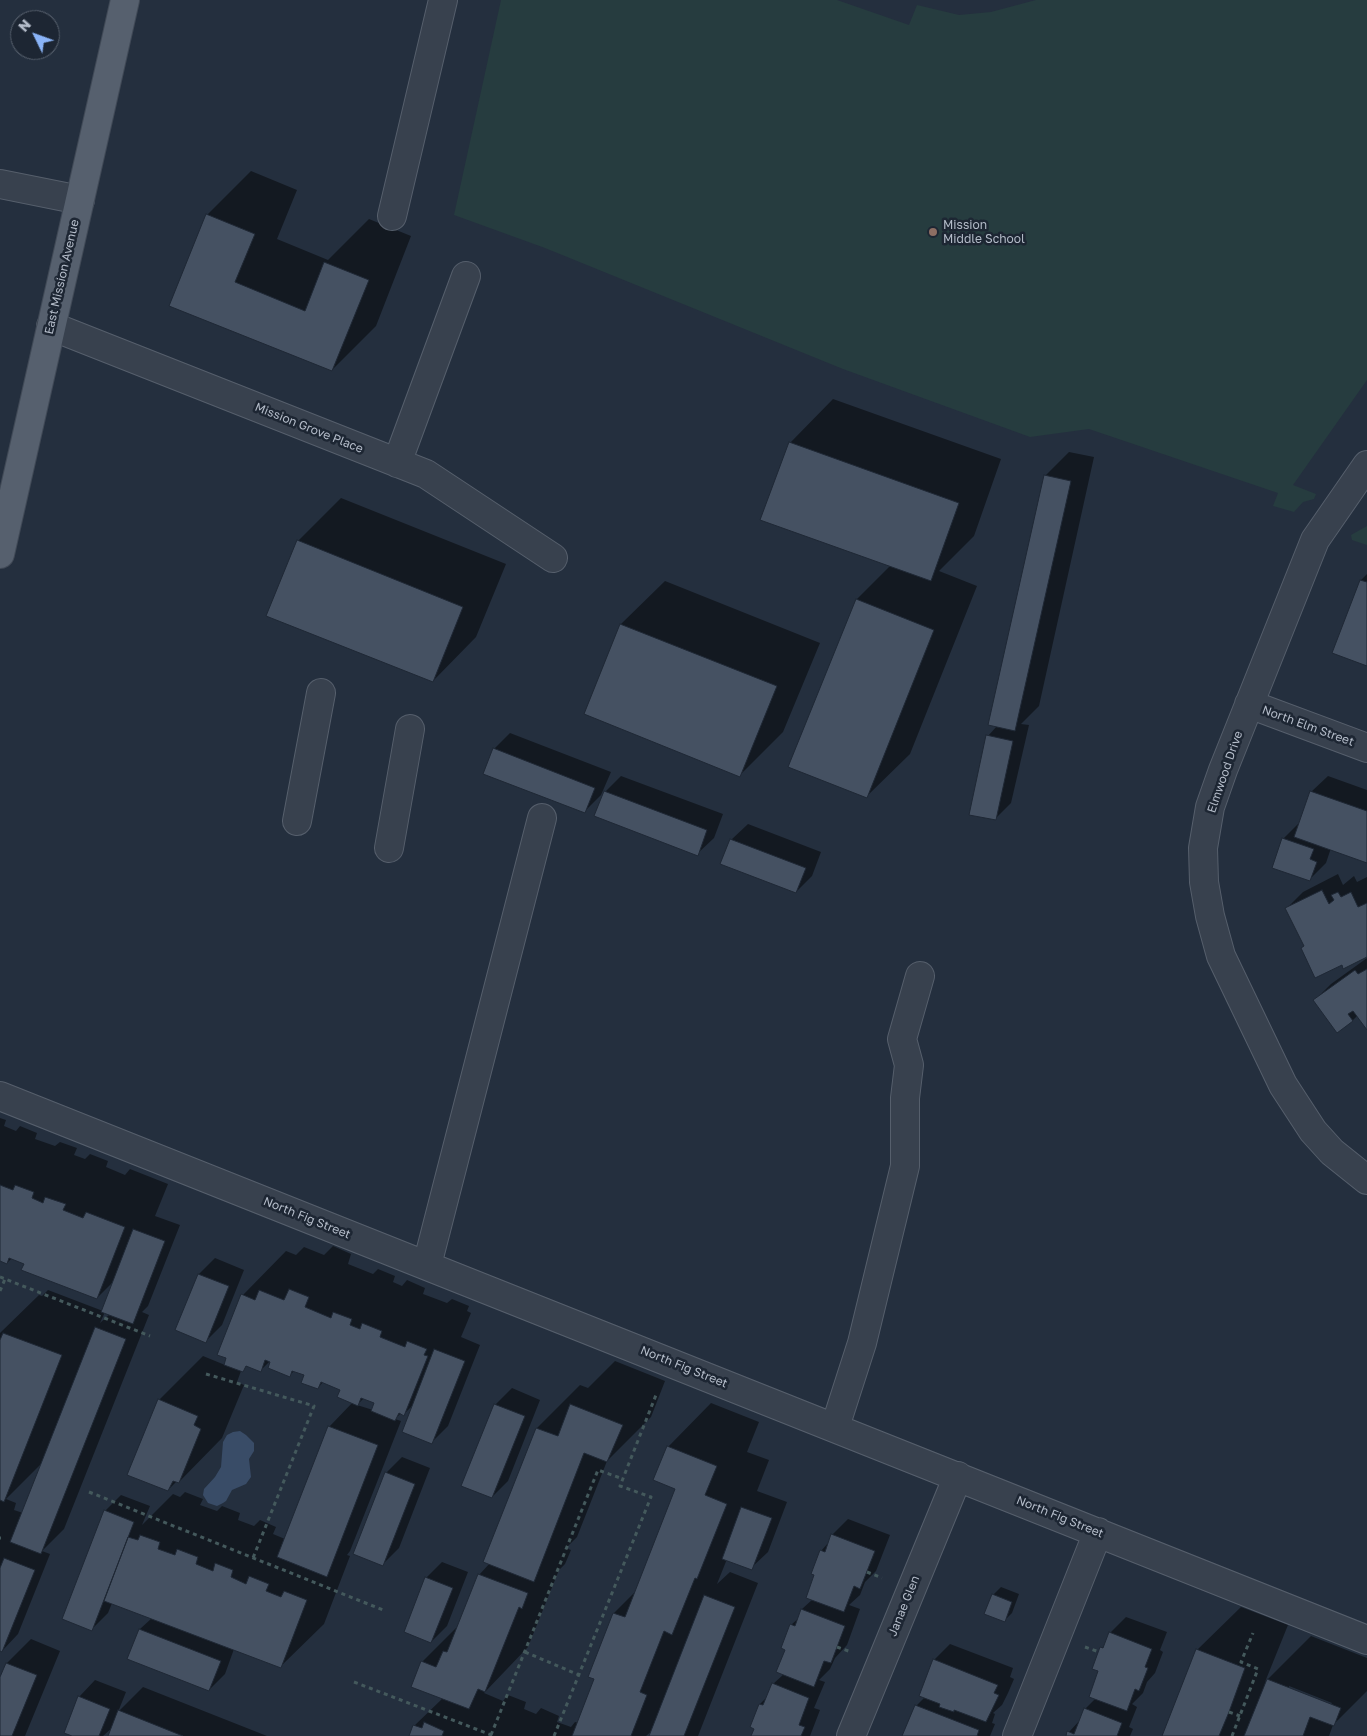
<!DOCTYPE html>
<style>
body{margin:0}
#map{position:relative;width:1367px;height:1736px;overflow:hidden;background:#242f3e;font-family:"Golos Text",sans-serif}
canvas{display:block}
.north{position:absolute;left:10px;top:10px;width:50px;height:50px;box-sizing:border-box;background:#1d2633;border:1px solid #59626f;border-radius:50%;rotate:312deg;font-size:14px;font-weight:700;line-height:20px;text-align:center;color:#b4bcc9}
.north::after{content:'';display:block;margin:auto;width:18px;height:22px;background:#8ab4f8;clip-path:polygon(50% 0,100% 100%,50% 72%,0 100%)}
</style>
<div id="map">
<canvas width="1367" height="1736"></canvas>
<div class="north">N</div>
</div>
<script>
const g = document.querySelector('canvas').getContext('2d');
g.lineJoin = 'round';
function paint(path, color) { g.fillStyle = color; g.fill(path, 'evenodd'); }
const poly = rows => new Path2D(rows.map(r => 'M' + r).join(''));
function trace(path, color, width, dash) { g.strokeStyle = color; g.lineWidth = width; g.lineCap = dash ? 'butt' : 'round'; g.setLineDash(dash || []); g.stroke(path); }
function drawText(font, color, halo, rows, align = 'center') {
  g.font = font + ' "Golos Text",sans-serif'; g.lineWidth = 5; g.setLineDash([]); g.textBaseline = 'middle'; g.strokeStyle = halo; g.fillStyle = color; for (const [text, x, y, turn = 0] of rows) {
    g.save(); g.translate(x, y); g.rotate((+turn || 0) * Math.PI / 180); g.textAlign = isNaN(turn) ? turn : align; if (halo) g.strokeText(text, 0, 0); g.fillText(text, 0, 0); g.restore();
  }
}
paint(poly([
 [501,0,837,0,909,25,917,5,959,15,991,12,1036,0,1367,0,1367,380,1293,485,1316,494,1314,499,1303,502,1294,512,1273,506,1278,493,1089,429,1030,437,843,369,545,248,454,215],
 [1367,526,1367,545,1352,540,1351,535]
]), '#263c3f');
paint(poly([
 [240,1431,246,1435,254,1443,254,1451,249,1459,251,1477,246,1484,232,1490,226,1501,223,1503,217,1506,208,1503,203,1495,204,1489,215,1477,221,1467,223,1442,227,1435,233,1432]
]), '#394c67');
paint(poly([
 [251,171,297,190,277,239,328,260,369,219,411,236,376,326,332,370,171,305,207,215],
 [833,399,1001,459,974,536,939,571,977,586,910,754,866,797,790,766,857,599,891,565,790,443],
 [1069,452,1094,457,1039,706,1021,724,1029,725,1011,803,995,819,988,736,997,726,1045,476],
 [341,498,506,564,476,637,433,681,298,541],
 [1367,574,1367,665,1361,580],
 [665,581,820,643,783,732,740,775,585,713,621,624],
 [510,733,611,772,601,795,585,811,494,749],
 [621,776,723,814,714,838,697,854,605,792],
 [1328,776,1367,790,1367,861,1331,848,1326,863,1310,879,1283,839,1299,823,1311,792],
 [748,824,821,852,812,876,796,892,731,840],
 [1338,874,1343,885,1354,876,1357,882,1367,877,1367,956,1342,963,1305,945,1287,908,1303,892],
 [1367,958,1367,1028,1358,1015,1353,1020,1315,1000,1331,984],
 [0,1118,6,1120,4,1126,16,1131,20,1126,37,1133,35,1139,55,1146,60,1142,77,1148,74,1155,85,1159,90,1154,108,1161,106,1167,125,1175,130,1169,168,1184,155,1216,180,1225,148,1306,142,1312,149,1315,64,1529,42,1551,50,1554,18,1634,2,1651,0,1650,0,1333,39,1295,42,1296,48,1290,103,1311,115,1280,97,1298,26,1263,12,1258,7,1263,0,1260],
 [105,1312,110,1314,100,1323],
 [43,1462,23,1513,14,1510,16,1503,6,1499],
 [333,1246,351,1254,348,1264,373,1274,378,1269,395,1276,393,1282,402,1286,407,1280,425,1288,423,1294,447,1303,452,1299,469,1306,467,1311,471,1313,461,1337,480,1345,448,1426,432,1442,414,1404,404,1414,401,1413,395,1419,401,1421,350,1551,347,1555,350,1556,324,1624,280,1667,234,1649,225,1674,209,1690,129,1658,140,1629,152,1618,112,1603,108,1613,92,1629,105,1511,121,1495,150,1506,142,1525,173,1494,180,1497,185,1492,203,1499,200,1505,217,1511,222,1506,240,1513,238,1520,254,1526,260,1520,276,1527,273,1534,285,1539,329,1427,353,1402,341,1389,323,1382,318,1388,305,1374,295,1370,290,1375,272,1359,260,1371,247,1366,241,1371,237,1382,244,1385,222,1438,179,1482,177,1481,168,1490,159,1400,203,1356,225,1365,243,1295,286,1251,296,1255,304,1247,324,1255],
 [364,1398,376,1403,373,1410,357,1405],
 [215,1258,244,1270,222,1325,206,1341,199,1274],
 [615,1361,665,1381,651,1417,607,1461,577,1537,566,1548,571,1550,565,1564,559,1570,528,1647,484,1693,503,1701,508,1695,526,1702,524,1709,536,1714,541,1708,559,1716,557,1722,571,1727,575,1722,579,1723,596,1679,590,1676,614,1613,636,1591,677,1489,668,1447,711,1403,759,1422,747,1452,769,1460,757,1491,787,1502,768,1552,751,1568,727,1559,717,1584,730,1572,758,1583,698,1736,650,1736,653,1730,646,1736,410,1736,414,1726,443,1698,422,1662,459,1625,479,1575,490,1563,537,1428,580,1385,588,1388],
 [512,1388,540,1400,508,1481,492,1497,463,1485,496,1404],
 [402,1457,430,1468,399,1548,383,1564,386,1473],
 [848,1519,890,1535,876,1571,865,1582,860,1595,849,1605,860,1609,847,1645,835,1658,830,1669,819,1680,825,1682,814,1708,820,1710,810,1736,753,1736,756,1728,751,1727,760,1704,768,1696,773,1684,784,1674,791,1625,800,1617,802,1609,813,1599,821,1551,829,1542,832,1535],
 [442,1562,468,1572,447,1626,431,1642,426,1578],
 [1001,1587,1019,1594,1012,1613,1004,1621,993,1595],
 [1241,1607,1288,1625,1265,1682,1311,1636,1367,1658,1367,1691,1333,1725,1329,1736,1164,1736,1197,1650],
 [1289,1686,1332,1703,1331,1705,1289,1689],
 [1126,1617,1167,1632,1160,1650,1163,1652,1155,1673,1147,1682,1143,1693,1132,1704,1137,1707,1129,1727,1133,1729,1130,1736,1067,1736,1069,1732,1081,1719,1085,1709,1096,1698,1102,1648,1106,1643,1110,1633],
 [31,1639,60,1651,25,1736,0,1736,0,1681,7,1663],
 [950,1644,1013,1668,1010,1677,1014,1679,1008,1693,1002,1705,993,1713,995,1714,992,1723,995,1724,990,1736,904,1736,916,1706,925,1697,934,1660],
 [95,1680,126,1692,118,1712,143,1687,267,1736,109,1736,113,1727,103,1736,76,1736,79,1697]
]), '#0007');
const building = poly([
 [206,214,255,234,235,282,305,311,324,262,369,280,332,371,169,306,206,214],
 [789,442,959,503,931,581,760,520,789,442],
 [1044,475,1071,481,1015,731,988,725,1044,475],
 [297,540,463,607,433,682,266,616,297,540],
 [1360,580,1367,582,1367,666,1332,653,1360,580],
 [856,599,934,630,867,798,788,767,856,599],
 [620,624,777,686,740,777,584,714,620,624],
 [986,735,1013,741,996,820,969,815,986,735],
 [493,748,595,788,585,813,483,774,493,748],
 [604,791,707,830,698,856,594,816,604,791],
 [1310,791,1367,811,1367,863,1294,837,1310,791],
 [1282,838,1314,849,1310,859,1317,862,1310,881,1272,868,1282,838],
 [730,839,806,868,796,893,720,864,730,839],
 [1322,890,1329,904,1334,900,1331,895,1338,892,1341,897,1351,892,1358,907,1367,903,1367,957,1343,969,1342,965,1315,978,1301,948,1304,946,1285,908,1322,890],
 [1367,969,1367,1030,1353,1011,1348,1014,1353,1021,1337,1033,1313,1000,1355,970,1358,974,1367,969],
 [0,1185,13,1190,15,1185,34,1192,32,1198,43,1203,45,1197,66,1204,63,1210,83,1218,86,1212,125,1227,97,1299,21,1270,24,1264,9,1258,7,1264,0,1261,0,1185],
 [133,1229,165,1241,133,1324,101,1312,133,1229],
 [198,1274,229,1286,206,1343,175,1330,198,1274],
 [289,1289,309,1297,305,1307,331,1318,333,1312,352,1319,350,1325,360,1329,362,1323,382,1331,380,1337,405,1347,407,1341,427,1349,424,1355,428,1356,404,1416,399,1413,395,1421,371,1411,374,1403,361,1398,358,1406,337,1397,340,1390,321,1382,318,1389,301,1383,304,1375,292,1371,290,1377,268,1368,270,1362,265,1360,261,1372,246,1366,243,1372,224,1365,226,1358,217,1355,241,1294,255,1300,259,1290,284,1300,289,1289],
 [95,1327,126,1339,41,1554,10,1542,95,1327],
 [3,1333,62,1355,4,1502,0,1500,0,1340,3,1333],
 [434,1349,465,1361,432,1444,402,1432,434,1349],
 [158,1399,198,1416,194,1425,201,1429,179,1483,173,1481,168,1491,127,1475,158,1399],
 [494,1404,525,1416,492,1498,461,1486,494,1404],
 [570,1404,623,1425,607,1462,584,1453,534,1582,483,1562,536,1428,558,1436,570,1404],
 [328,1426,378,1445,327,1577,277,1557,328,1426],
 [667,1446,717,1466,705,1495,727,1504,697,1579,695,1578,672,1635,664,1631,640,1692,647,1695,631,1736,572,1736,594,1679,588,1677,613,1613,625,1617,675,1489,653,1480,667,1446],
 [385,1472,415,1484,383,1566,353,1554,385,1472],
 [741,1507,772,1518,752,1570,722,1559,741,1507],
 [104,1510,134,1522,92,1631,62,1619,104,1510],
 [831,1534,875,1551,860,1589,854,1586,844,1612,806,1598,814,1575,811,1574,820,1550,825,1552,831,1534],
 [140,1535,160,1542,158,1549,175,1555,177,1549,198,1557,196,1564,213,1571,215,1563,233,1570,231,1577,246,1584,249,1576,269,1584,266,1591,281,1597,284,1591,307,1600,281,1668,104,1601,128,1537,138,1540,140,1535],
 [4,1558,35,1570,2,1652,0,1651,0,1568,4,1558],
 [478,1574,528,1593,522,1609,519,1607,485,1692,478,1689,469,1709,411,1687,421,1661,436,1667,443,1651,447,1652,478,1574],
 [425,1577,453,1588,431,1643,404,1632,425,1577],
 [992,1594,1012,1602,1005,1622,984,1614,992,1594],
 [704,1595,735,1607,684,1736,649,1736,704,1595],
 [801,1609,845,1626,831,1663,824,1661,814,1687,776,1672,785,1650,781,1648,790,1624,795,1626,801,1609],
 [139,1629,221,1661,209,1691,127,1659,139,1629],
 [1109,1632,1152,1649,1145,1667,1148,1668,1139,1691,1135,1689,1127,1711,1089,1697,1098,1671,1092,1669,1100,1647,1103,1648,1109,1632],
 [1196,1649,1245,1668,1229,1712,1219,1736,1162,1736,1196,1649],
 [933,1659,998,1685,994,1693,999,1695,986,1722,954,1710,954,1712,939,1707,940,1704,919,1696,933,1659],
 [6,1663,37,1675,12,1736,0,1736,0,1677,6,1663],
 [1267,1679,1341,1708,1334,1726,1310,1717,1303,1736,1244,1736,1267,1679],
 [772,1683,809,1698,799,1725,805,1727,801,1736,751,1736,754,1729,750,1727,759,1704,763,1705,772,1683],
 [78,1696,110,1709,99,1736,72,1736,64,1733,78,1696],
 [915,1705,979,1730,977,1736,902,1736,915,1705],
 [1084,1708,1122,1723,1117,1736,1066,1736,1067,1731,1074,1734,1084,1708],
 [118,1710,183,1736,108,1736,118,1710],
 [424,1722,444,1731,442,1736,409,1736,413,1725,422,1728,424,1722]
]);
paint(building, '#455162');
trace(building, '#1f2835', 1);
const minor = poly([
 [0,184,80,200],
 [392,216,443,0],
 [51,326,426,474,553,558],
 [397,463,466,276],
 [1367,465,1315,540,1223,770,1210,807,1203,848,1204,882,1210,916,1221,956,1283,1085,1313,1131,1332,1152,1367,1180],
 [1249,704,1367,748],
 [297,821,321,693],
 [389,848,410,729],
 [0,1096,1367,1640],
 [427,1265,542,818],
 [835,1427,862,1343,905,1166,905,1098,909,1065,902,1039,920,976],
 [851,1736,958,1476],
 [1017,1736,1098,1532]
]);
const major = poly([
 [0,554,125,0]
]);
trace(minor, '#565f6c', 30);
trace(major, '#414a57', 30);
trace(poly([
 [0,1277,150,1336],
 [0,1291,5,1279],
 [206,1374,314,1406,253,1558],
 [89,1492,383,1610],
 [0,1538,1,1538],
 [867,1572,882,1578],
 [837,1647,851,1652],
 [1085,1647,1099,1652],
 [525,1652,579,1675],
 [354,1682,494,1736],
 [1229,1712,1240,1716],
 [491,1735,598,1470,623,1479],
 [554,1736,651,1497,620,1486,656,1395],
 [1232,1736,1258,1669,1241,1662,1253,1633]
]), '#44595c', 3, [4, 4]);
trace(minor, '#38414e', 28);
trace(major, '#56606e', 28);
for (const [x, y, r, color] of [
 [933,232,5,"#8d6e63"]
]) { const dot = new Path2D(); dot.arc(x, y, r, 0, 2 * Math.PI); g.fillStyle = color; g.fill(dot); trace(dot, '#1d2633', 2); }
drawText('12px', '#b4bcc9', '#1d2633', [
 ["Mission",943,225],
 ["Middle School",943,239]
], 'left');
drawText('12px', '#b4bcc9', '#1d2633', [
 ["East Mission Avenue",62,277,-77],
 ["Mission Grove Place",309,428,22],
 ["North Elm Street",1308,726,20],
 ["Elmwood Drive",1225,772,-71],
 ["North Fig Street",307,1218,22],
 ["North Fig Street",684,1367,22],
 ["North Fig Street",1060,1517,22],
 ["Janae Glen",904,1606,-68]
]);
</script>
